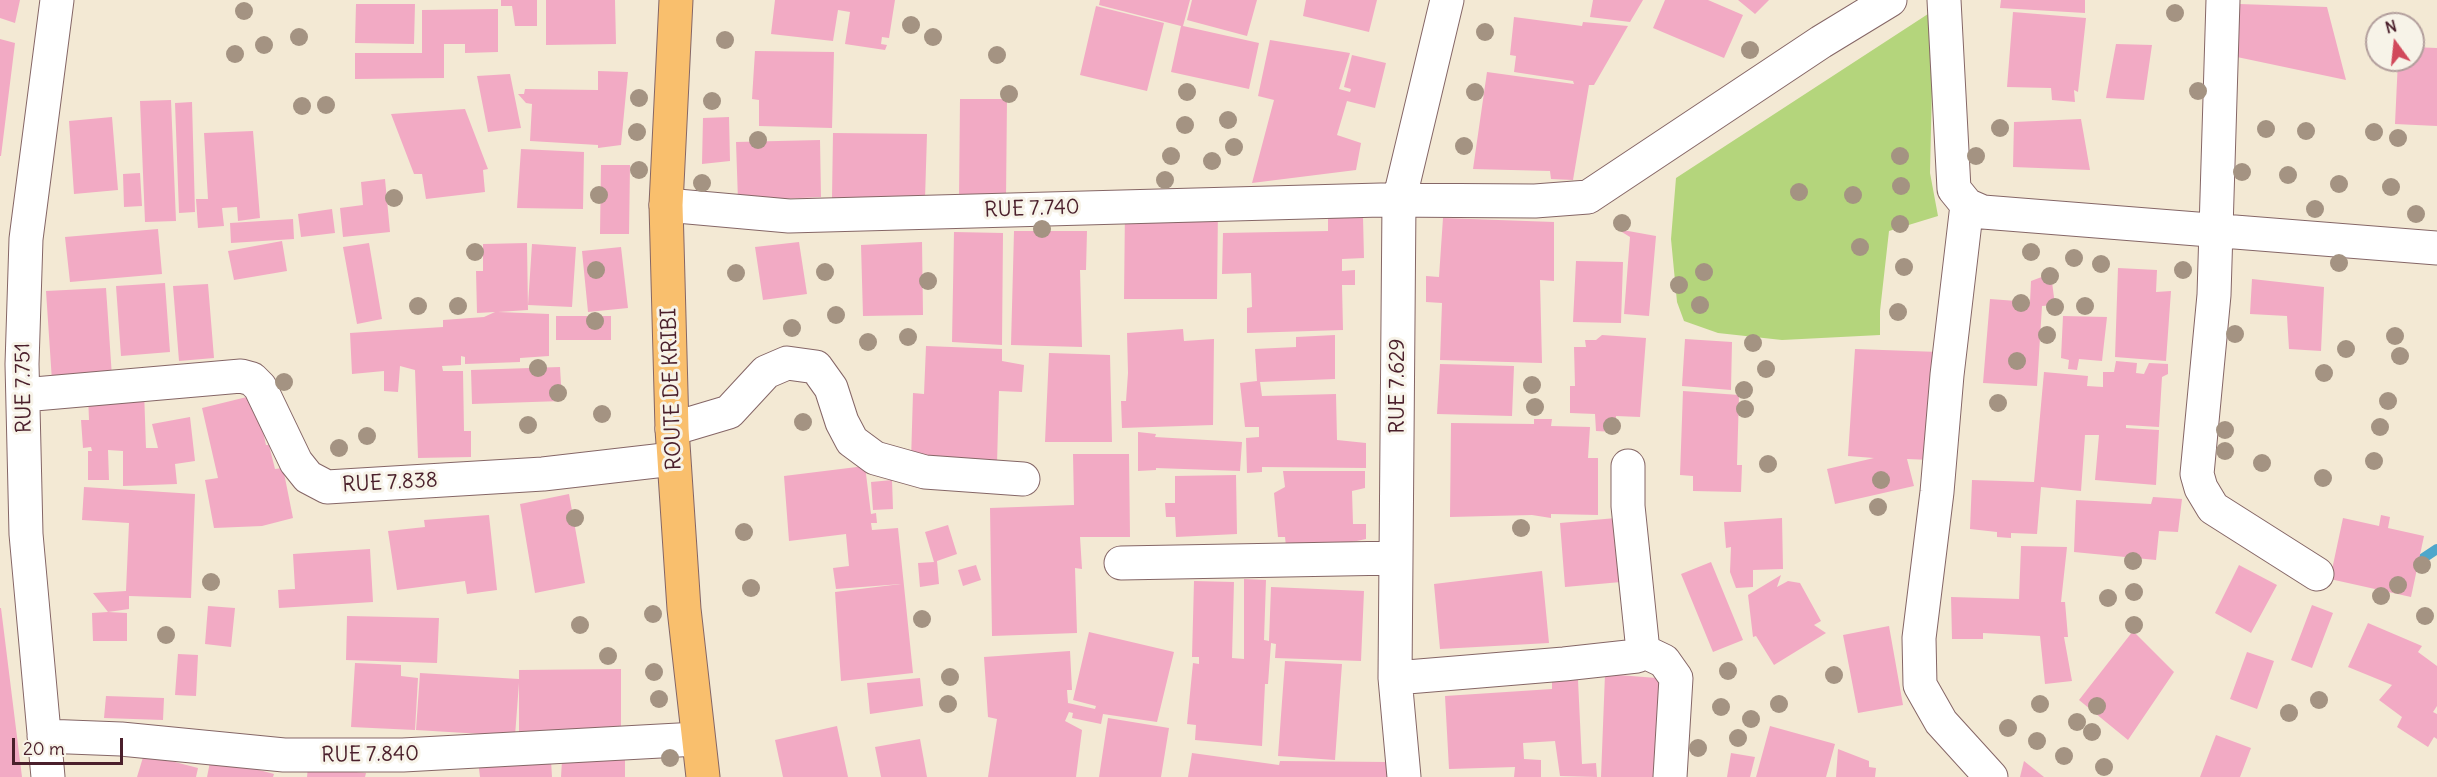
<!DOCTYPE html>
<style>
body{margin:0}
#map{position:relative;width:2437px;height:777px;overflow:hidden;background:#f3e9d4;font-family:Delius,sans-serif}
canvas{display:block}
.north{position:absolute;left:2365px;top:12px;width:60px;height:60px;box-sizing:border-box;background:#f7f3e8;border:2px solid #b29e9c;border-radius:50%;rotate:345deg;font-size:16px;font-weight:700;line-height:24px;text-align:center;color:#4a1f2b}
.north::after{content:'';display:block;margin:auto;width:21px;height:27px;background:#d1495b;clip-path:polygon(50% 0,100% 100%,50% 72%,0 100%)}
.scale{position:absolute;left:12px;top:738px;width:111px;height:27px;box-sizing:border-box;border:3px solid #4a1f2b;border-top:0;padding-left:8px;font-size:18px;line-height:21px;white-space:nowrap;color:#4a1f2b;-webkit-text-stroke:4px #f7f3e8;paint-order:stroke}
</style>
<div id="map">
<canvas width="2437" height="777"></canvas>
<div class="north">N</div>
<div class="scale">20 m</div>
</div>
<script>
const g = document.querySelector('canvas').getContext('2d');
g.lineJoin = 'round';
function paint(path, color) { g.fillStyle = color; g.fill(path, 'evenodd'); }
const poly = rows => new Path2D(rows.map(r => 'M' + r).join(''));
function trace(path, color, width, dash) { g.strokeStyle = color; g.lineWidth = width; g.lineCap = dash ? 'butt' : 'round'; g.setLineDash(dash || []); g.stroke(path); }
function drawText(font, color, halo, rows, align = 'center') {
  g.font = font + ' Delius,sans-serif'; g.lineWidth = 6; g.setLineDash([]); g.textBaseline = 'middle'; g.strokeStyle = halo; g.fillStyle = color; for (const [text, x, y, turn = 0] of rows) {
    g.save(); g.translate(x, y); g.rotate((+turn || 0) * Math.PI / 180); g.textAlign = isNaN(turn) ? turn : align; if (halo) g.strokeText(text, 0, 0); g.fillText(text, 0, 0); g.restore();
  }
}
paint(poly([
 [1928,14,1932,85,1930,173,1938,216,1889,231,1880,311,1880,335,1782,340,1718,333,1684,321,1677,302,1671,239,1676,178]
]), '#b4d57c');
trace(poly([
 [2410,567,2437,549]
]), '#4ea7cb', 10);
paint(poly([
 [0,0,20,0,15,23,0,18],
 [501,0,537,0,537,26,515,26,512,6,501,6],
 [546,0,615,0,616,44,546,45],
 [775,0,895,0,889,38,882,37,881,44,887,45,885,50,845,44,850,12,838,10,833,41,771,34],
 [1100,0,1190,0,1183,26,1259,43,1249,89,1171,72,1181,26,1099,5],
 [1192,0,1257,0,1247,36,1187,20],
 [1306,0,1377,0,1369,32,1303,16],
 [1593,0,1643,0,1630,22,1590,17],
 [1665,0,1708,0,1743,15,1724,58,1653,28],
 [1738,0,1769,0,1755,14],
 [2001,0,2085,0,2085,13,2000,8],
 [356,4,415,4,414,44,355,43],
 [2239,4,2327,7,2346,80,2237,57],
 [1096,6,1164,23,1147,91,1080,75],
 [498,9,498,52,465,53,465,44,444,44,444,78,355,79,355,53,422,53,422,10],
 [2013,12,2086,18,2078,92,2074,90,2075,102,2052,100,2051,88,2007,87],
 [1514,17,1582,26,1583,22,1628,26,1594,85,1589,85,1573,180,1551,179,1550,171,1473,169,1487,72,1574,84,1573,81,1514,72,1516,56,1510,55],
 [0,39,15,43,1,156,0,156],
 [1270,40,1350,53,1339,89,1350,92,1351,89,1344,87,1352,55,1386,63,1375,108,1347,101,1337,135,1361,143,1356,170,1252,183,1274,100,1258,96],
 [2116,44,2152,45,2144,100,2106,98],
 [2413,47,2437,48,2437,126,2395,124,2398,60,2413,60],
 [755,51,834,52,832,128,759,126,759,100,752,99],
 [598,71,628,72,621,145,598,148,598,145,530,141,532,104,526,103,518,94,524,94,525,89,598,90],
 [510,74,521,128,488,132,477,76],
 [960,99,1007,99,1006,199,959,199],
 [171,100,176,221,145,222,140,101],
 [192,102,195,212,179,213,175,103],
 [465,109,488,169,483,170,485,192,426,199,422,174,414,174,391,114],
 [112,117,118,190,74,194,69,121],
 [729,117,730,161,702,164,703,118],
 [2081,119,2090,170,2013,167,2014,122],
 [253,131,260,218,238,221,237,207,222,208,224,226,198,228,196,199,208,199,204,133],
 [833,133,927,134,925,199,832,198],
 [820,140,821,197,738,201,736,142],
 [521,149,584,152,583,209,517,208],
 [601,165,630,165,629,234,600,234],
 [140,173,142,206,124,207,123,174],
 [385,179,390,232,343,237,340,208,363,205,361,182],
 [1125,207,1218,207,1217,299,1124,299],
 [332,209,335,233,301,237,298,214],
 [1328,216,1363,217,1364,258,1342,259,1342,271,1355,270,1355,285,1342,285,1343,330,1247,333,1247,308,1252,307,1251,273,1222,274,1223,233,1328,231],
 [1443,218,1554,222,1554,281,1540,280,1542,363,1440,360,1442,303,1426,302,1426,276,1439,277],
 [293,219,294,239,231,243,230,223],
 [158,229,162,274,70,282,65,237],
 [1617,229,1656,236,1649,316,1624,314,1630,237],
 [1014,231,1087,231,1086,270,1080,270,1082,347,1011,345],
 [954,232,1003,233,1002,345,952,342],
 [282,241,287,271,234,280,228,251],
 [799,242,807,294,763,300,755,247],
 [922,242,923,315,863,316,861,245],
 [369,243,382,319,357,324,343,247],
 [527,243,528,310,498,312,549,314,549,356,520,358,520,362,465,364,465,357,461,356,461,365,442,366,443,371,463,371,464,431,471,431,471,457,418,458,415,370,400,366,398,392,384,391,384,371,352,374,350,333,443,327,443,320,484,317,495,312,477,313,476,271,483,271,483,244],
 [532,244,576,247,572,307,528,305],
 [621,247,628,308,588,312,582,251],
 [1576,261,1623,262,1621,323,1573,322],
 [2118,268,2157,270,2156,292,2171,291,2166,361,2115,357],
 [2047,275,2048,283,2052,282,2055,305,2042,306,2037,386,1983,383,1990,299,2030,302,2031,281],
 [2252,279,2324,287,2321,351,2289,349,2287,316,2250,314],
 [165,283,170,352,121,356,116,286],
 [208,284,214,358,179,361,173,286],
 [106,288,112,377,52,381,46,291],
 [556,316,611,316,611,340,556,340],
 [2063,316,2107,317,2102,361,2079,359,2077,370,2068,369,2069,360,2061,358],
 [1183,329,1184,341,1214,339,1213,425,1122,428,1121,401,1126,401,1128,373,1127,333],
 [1335,335,1335,379,1260,382,1262,396,1336,394,1337,440,1366,443,1366,468,1262,467,1262,472,1247,473,1246,438,1259,437,1259,427,1245,427,1240,383,1257,381,1255,349,1296,347,1296,337],
 [1602,335,1646,338,1640,417,1616,416,1615,432,1596,431,1595,414,1570,413,1570,386,1575,386,1574,347,1586,347,1585,340,1596,340],
 [1685,339,1732,342,1731,390,1682,386],
 [926,346,1002,349,1002,361,1024,365,1022,392,999,391,997,464,911,461,913,393,924,394],
 [1855,349,1939,352,1931,460,1907,459,1914,486,1835,504,1827,469,1874,458,1848,456],
 [1049,353,1110,355,1112,442,1045,442],
 [2116,361,2137,363,2136,373,2144,374,2149,363,2168,364,2168,374,2162,377,2159,427,2126,425,2126,428,2159,430,2156,485,2095,480,2099,435,2085,435,2081,491,2041,487,2037,534,2011,533,2011,538,1997,537,1997,532,1970,529,1972,480,2034,482,2044,372,2088,376,2087,386,2103,387,2103,372,2114,372],
 [1440,364,1514,366,1512,416,1437,414],
 [560,367,562,401,472,404,471,370],
 [144,390,146,448,158,448,152,424,190,417,195,461,175,464,177,484,123,486,123,451,108,450,109,480,88,480,88,451,92,451,91,447,83,448,81,420,89,420,88,395],
 [1683,391,1739,395,1737,465,1742,465,1741,492,1693,491,1693,476,1680,475],
 [255,395,266,445,269,445,275,469,283,468,293,518,262,526,214,528,205,480,218,478,202,408],
 [1534,419,1552,419,1551,426,1590,427,1588,458,1598,458,1598,515,1551,514,1551,518,1532,515,1450,517,1451,423,1534,424],
 [1138,432,1156,434,1155,437,1242,442,1240,471,1156,468,1156,470,1138,471],
 [1073,454,1129,454,1130,537,1080,537,1082,569,1075,568,1077,633,992,636,990,508,1074,505],
 [865,466,871,514,876,513,877,523,871,523,872,530,898,528,913,673,841,681,835,592,901,584,836,589,833,568,849,566,846,534,789,541,784,476],
 [1283,471,1365,471,1365,488,1352,491,1353,524,1366,524,1366,539,1287,556,1285,537,1278,537,1274,493,1285,487],
 [1236,475,1237,534,1176,537,1175,517,1166,517,1165,503,1175,503,1175,476],
 [892,480,893,509,873,510,871,482],
 [84,487,195,494,191,598,129,596,129,609,108,612,93,593,126,591,129,523,82,520],
 [569,494,585,583,535,593,520,504],
 [2153,497,2182,499,2178,532,2159,531,2156,560,2074,552,2076,500,2151,504],
 [489,515,497,590,467,594,465,581,397,590,388,531,425,527,424,520],
 [2381,515,2390,517,2388,528,2424,536,2411,597,2330,579,2343,518,2379,526],
 [1616,518,1621,582,1565,587,1560,523],
 [1782,518,1783,569,1753,570,1753,587,1736,588,1730,572,1731,547,1726,548,1724,522],
 [948,525,957,554,937,561,939,584,920,587,918,563,934,562,925,532],
 [2021,546,2067,547,2061,602,2065,602,2068,637,2064,637,2072,681,2045,684,2040,636,1983,633,1983,639,1952,639,1951,597,2019,599],
 [370,549,373,602,279,608,278,590,295,589,293,554],
 [1711,562,1743,640,1713,652,1681,574],
 [976,565,981,580,963,586,958,570],
 [2239,565,2277,585,2251,633,2215,613],
 [1542,571,1549,643,1440,649,1434,584],
 [1781,575,1777,587,1788,581,1800,583,1821,621,1814,625,1826,633,1774,665,1756,636,1753,637,1748,595],
 [1244,579,1266,580,1264,640,1269,641,1271,587,1364,591,1361,661,1275,658,1276,644,1271,643,1268,684,1265,684,1262,746,1195,740,1196,725,1187,724,1193,663,1199,664,1199,657,1192,657,1194,581,1234,582,1232,658,1244,659],
 [2312,605,2333,613,2312,668,2291,660],
 [208,606,235,608,231,647,205,644],
 [0,608,1,608,22,777,0,777],
 [108,612,127,613,127,641,93,641,92,613],
 [347,616,439,618,437,663,346,660],
 [2368,623,2422,646,2418,652,2437,666,2437,706,2433,712,2437,714,2437,739,2434,737,2428,747,2397,727,2402,717,2379,700,2392,685,2348,667],
 [1889,626,1903,705,1858,713,1843,635],
 [2133,631,2174,672,2128,740,2079,700],
 [1089,632,1174,652,1157,722,1103,714,1101,724,1072,718,1073,713,1069,712,1065,721,1082,730,1076,777,988,777,997,719,988,717,984,657,1070,651,1072,690,1067,690,1068,703,1095,709,1096,706,1073,700],
 [2247,652,2274,661,2257,709,2230,699],
 [178,654,198,655,196,696,175,695],
 [1285,661,1342,664,1335,760,1278,756],
 [355,663,401,665,401,676,418,678,415,730,351,727],
 [621,669,621,737,519,737,519,683,515,736,416,730,420,673,519,679,519,670],
 [1605,674,1670,679,1664,777,1601,777],
 [920,678,923,706,870,714,867,683],
 [1578,680,1582,764,1596,763,1597,777,1560,776,1555,741,1523,743,1524,759,1541,760,1541,777,1514,777,1515,767,1449,769,1445,696,1552,689,1552,681],
 [106,696,164,698,163,720,104,718],
 [1108,718,1169,728,1161,777,1099,777],
 [837,726,848,777,783,777,775,740],
 [1770,726,1835,744,1826,777,1756,777],
 [2216,735,2251,748,2240,777,2200,777],
 [920,739,927,777,881,777,875,747],
 [1838,749,1869,761,1869,767,1876,768,1875,777,1836,777],
 [1192,753,1279,765,1280,761,1387,762,1387,777,1188,777],
 [1731,753,1755,757,1750,777,1727,777],
 [144,754,198,768,196,777,137,777],
 [211,757,274,774,273,777,207,777],
 [602,757,625,757,625,777,561,777,562,761,603,761],
 [551,760,552,777,480,777,478,761],
 [2024,761,2044,777,2020,777],
 [308,767,366,773,365,777,307,777]
]), '#f2aac4');
const minor = poly([
 [1944,0,1954,189,1967,205,1983,212,2437,248],
 [2223,0,2214,295,2197,474,2201,488,2213,508,2317,574],
 [666,205,789,216,1381,200,1535,201,1588,197,1821,42,1890,0],
 [1967,205,1947,375,1937,492,1919,638,1920,685,1941,722,1991,777],
 [23,395,241,376,252,379,260,387,296,462,308,477,327,487,543,474,673,459],
 [672,429,729,412,766,372,787,363,816,367,831,388,842,422,852,441,875,458,925,472,1023,479],
 [1121,563,1396,558],
 [1643,651,1664,661,1676,678,1670,777],
 [1395,678,1564,664,1637,656,1643,651,1628,506,1628,466],
 [44,736,121,739,284,755,403,755,697,739],
 [48,777,26,534,22,364,26,239,57,0],
 [1404,777,1395,678,1399,201,1447,0]
]);
const major = poly([
 [676,0,666,205,672,429,684,609,703,777]
]);
trace(minor, '#856666', 35);
trace(major, '#856666', 35);
trace(minor, '#fff', 33);
trace(major, '#f9bf6d', 33);
g.fillStyle = '#a49382';
for (const [x, y] of [
 [244,11],
 [2175,13],
 [911,25],
 [1485,32],
 [299,37],
 [933,37],
 [725,40],
 [264,45],
 [1750,50],
 [235,54],
 [997,55],
 [2198,91],
 [1187,92],
 [1475,92],
 [1009,94],
 [639,98],
 [712,101],
 [326,105],
 [302,106],
 [1228,120],
 [1185,125],
 [2000,128],
 [2266,129],
 [2306,131],
 [637,132],
 [2374,132],
 [2398,138],
 [758,140],
 [1464,146],
 [1234,147],
 [1171,156],
 [1900,156],
 [1976,156],
 [1212,161],
 [639,170],
 [2242,172],
 [2288,175],
 [1165,180],
 [702,183],
 [2339,184],
 [1901,186],
 [2391,187],
 [1799,192],
 [599,195],
 [1853,195],
 [394,198],
 [2315,209],
 [2416,214],
 [1622,223],
 [1900,224],
 [1042,229],
 [1860,247],
 [475,252],
 [2031,252],
 [2074,258],
 [2339,263],
 [2101,264],
 [1904,267],
 [596,270],
 [2183,270],
 [825,272],
 [1704,272],
 [736,273],
 [2050,276],
 [928,281],
 [1679,285],
 [2021,303],
 [1700,305],
 [418,306],
 [458,306],
 [2085,306],
 [2055,307],
 [1898,312],
 [836,315],
 [595,321],
 [792,328],
 [2235,334],
 [2047,335],
 [2395,336],
 [908,337],
 [868,342],
 [1753,343],
 [2346,349],
 [2400,356],
 [2017,361],
 [538,368],
 [1766,369],
 [2324,373],
 [284,382],
 [1532,385],
 [1744,390],
 [558,393],
 [2388,401],
 [1998,403],
 [1535,407],
 [1745,409],
 [602,414],
 [803,422],
 [528,425],
 [1612,426],
 [2380,427],
 [2225,430],
 [367,436],
 [339,448],
 [2225,451],
 [2374,461],
 [2262,463],
 [1768,464],
 [2323,478],
 [1881,480],
 [1878,507],
 [575,518],
 [1521,528],
 [744,532],
 [2133,561],
 [2422,565],
 [211,582],
 [2398,585],
 [751,588],
 [2134,592],
 [2381,596],
 [2108,598],
 [653,614],
 [2425,616],
 [922,619],
 [580,625],
 [2134,625],
 [166,635],
 [608,656],
 [1728,671],
 [654,672],
 [1834,675],
 [950,677],
 [659,699],
 [2319,700],
 [948,704],
 [1779,704],
 [2040,704],
 [2097,706],
 [1721,707],
 [2289,713],
 [1751,719],
 [2077,722],
 [2008,728],
 [2092,732],
 [1738,738],
 [2037,741],
 [1698,748],
 [2064,756],
 [670,758],
 [2104,767]
]) { g.beginPath(); g.arc(x, y, 9, 0, 2 * Math.PI); g.fill(); }
drawText('21px', '#4a1f2b', '#f7f3e8', [
 ["RUE 7.740",1032,209,-2],
 ["RUE 7.629",1398,386,-90],
 ["RUE 7.751",24,388,-91],
 ["ROUTE DE KRIBI",672,389,-92],
 ["RUE 7.838",390,483,-3],
 ["RUE 7.840",370,755,-1]
]);
</script>
